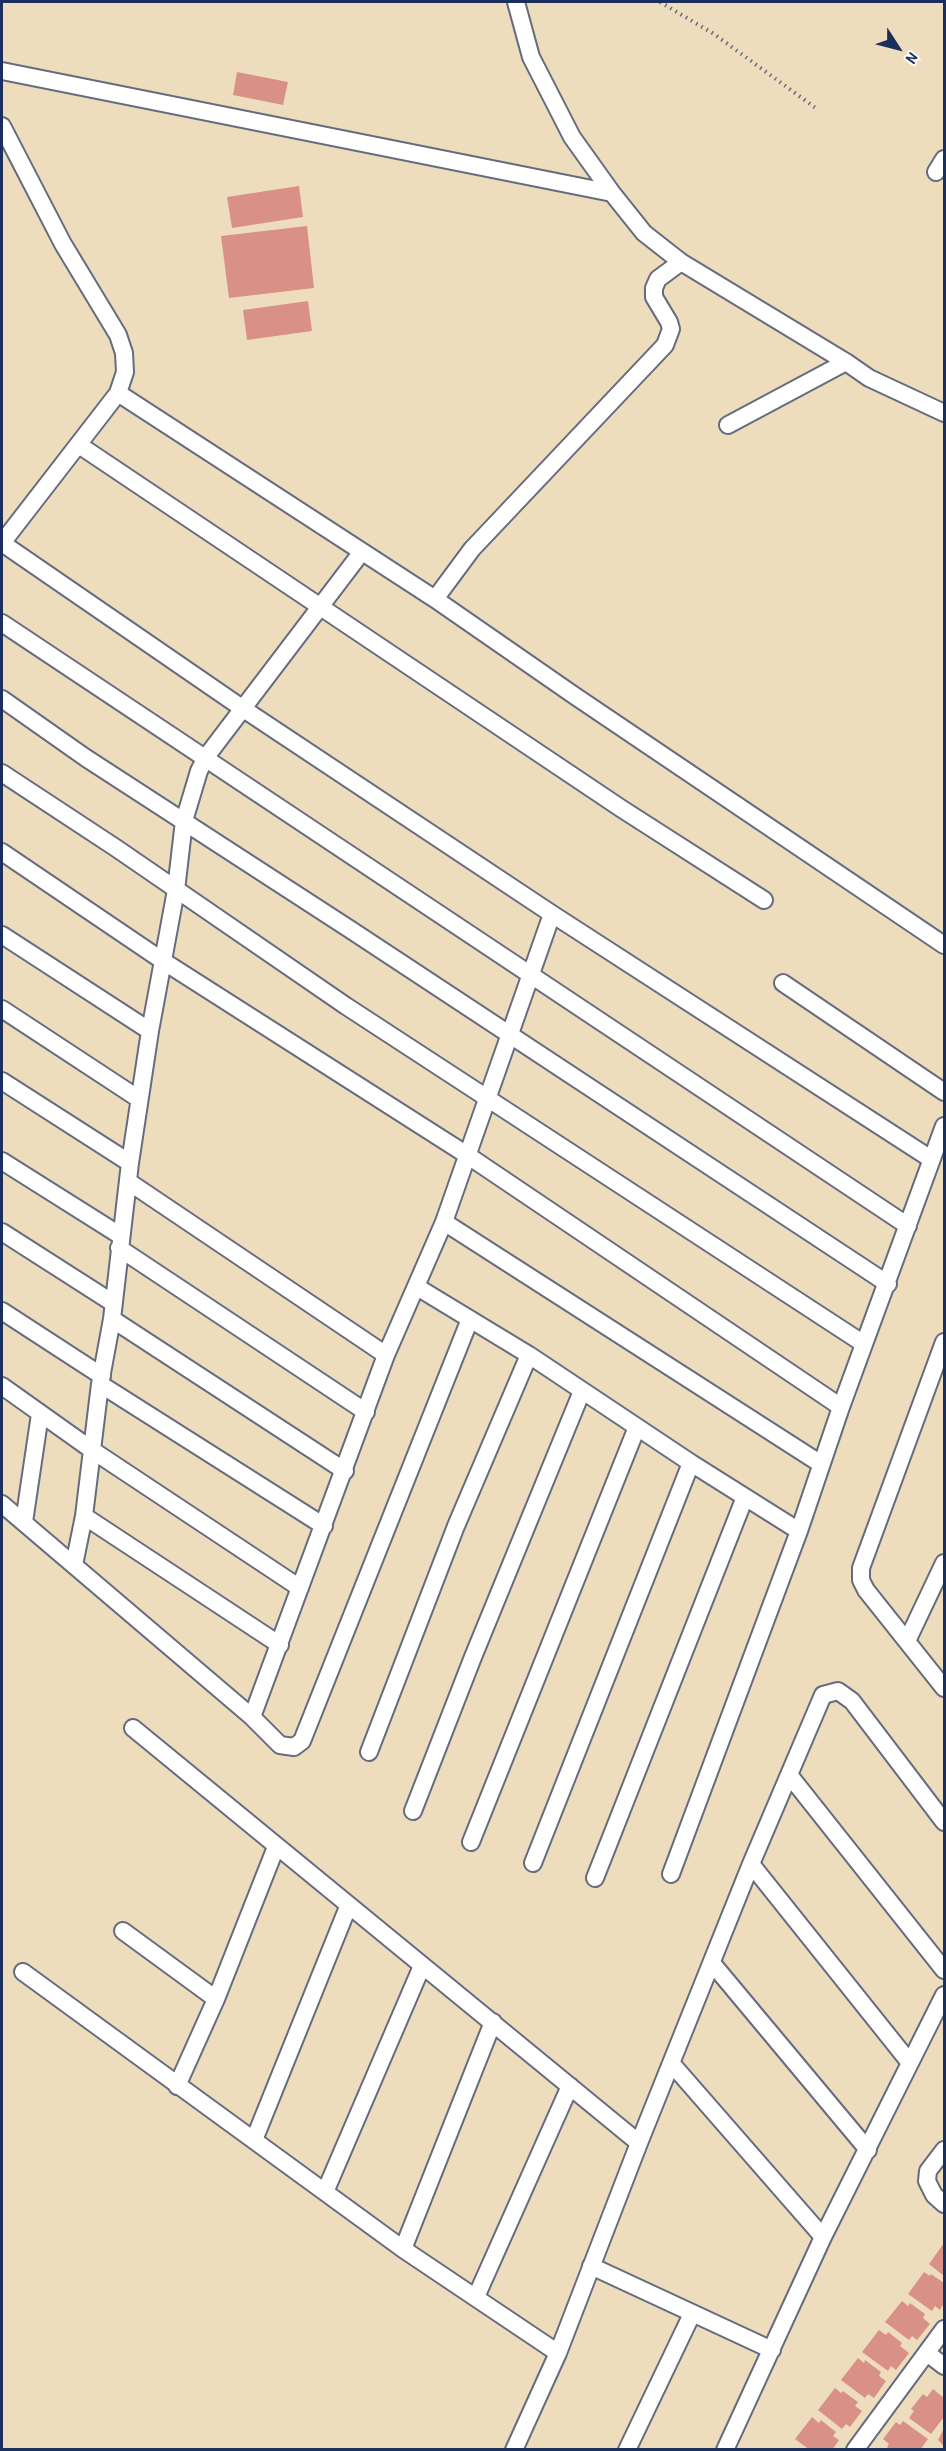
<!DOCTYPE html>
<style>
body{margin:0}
#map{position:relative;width:946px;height:2451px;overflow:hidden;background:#eeddbc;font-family:"Patrick Hand",sans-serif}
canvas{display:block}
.frame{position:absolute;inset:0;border:3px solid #1b2f5e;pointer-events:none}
.north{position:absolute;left:868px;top:18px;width:60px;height:60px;-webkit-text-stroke:4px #fdfcf7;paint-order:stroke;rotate:126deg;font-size:16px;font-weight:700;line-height:24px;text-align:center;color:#1b2f5e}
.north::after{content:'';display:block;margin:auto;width:21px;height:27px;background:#1b2f5e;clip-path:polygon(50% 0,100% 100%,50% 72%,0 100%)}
</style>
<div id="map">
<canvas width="946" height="2451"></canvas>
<div class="frame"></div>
<div class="north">N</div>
</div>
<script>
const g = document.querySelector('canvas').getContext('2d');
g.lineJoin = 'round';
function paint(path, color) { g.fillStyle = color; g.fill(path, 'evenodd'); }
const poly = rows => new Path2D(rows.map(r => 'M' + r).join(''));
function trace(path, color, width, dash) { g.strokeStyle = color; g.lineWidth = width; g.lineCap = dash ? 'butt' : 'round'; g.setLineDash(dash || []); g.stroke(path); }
paint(poly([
 [237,72,288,82,283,105,233,95],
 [299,186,303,217,232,228,227,197],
 [307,226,314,288,229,298,221,236],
 [308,301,312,331,247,340,243,310],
 [944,2243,944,2276,929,2264],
 [924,2272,930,2276,931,2274,944,2283,944,2303,940,2310,935,2306,932,2311,908,2294],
 [902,2301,908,2306,910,2303,925,2314,923,2318,930,2324,917,2340,912,2336,909,2340,885,2322],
 [879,2330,886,2335,888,2332,902,2343,900,2346,909,2353,896,2370,891,2366,888,2371,862,2352],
 [858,2358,864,2363,865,2360,881,2372,879,2376,886,2381,874,2398,868,2394,865,2398,841,2380],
 [835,2388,841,2393,843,2391,858,2402,855,2406,862,2411,850,2427,846,2424,842,2429,818,2410],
 [933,2389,944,2398,944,2417,931,2434,909,2418,914,2411,911,2409,923,2394,927,2397],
 [812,2417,819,2423,821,2420,836,2432,833,2436,839,2440,832,2450,810,2450,795,2439],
 [903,2421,928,2439,920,2450,891,2450,887,2447,889,2444,883,2439,896,2422,900,2425],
 [944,2428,944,2446,938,2440]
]), '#d99187');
const minor = poly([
 [516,2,531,57,572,137,612,193,644,233,681,262,846,362,869,378,944,413],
 [2,71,612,193],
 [2,126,63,244,118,335,124,353,125,372,118,393,2,543],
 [936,172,944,159],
 [118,393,435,599,575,696,944,945],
 [728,425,846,362],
 [79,445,622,809,764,900],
 [2,543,242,708,552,914,931,1159],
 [435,599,472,549,665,345,671,329,669,322,654,297,654,288,658,279,681,262],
 [2,623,908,1226],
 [2,699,86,758,351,930,888,1284],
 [2,773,116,848,346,1006,864,1344],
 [2,852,163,961,467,1155,841,1407],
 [2,935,150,1031],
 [783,983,944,1092],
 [2,1009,139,1099],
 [2,1081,130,1163],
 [2,1161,121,1236],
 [129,1182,386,1355],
 [444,1222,821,1464],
 [2,1232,113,1303],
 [119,1248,366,1412],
 [417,1287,529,1355,691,1463,799,1531],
 [2,1311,102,1376],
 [112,1319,345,1471],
 [944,1342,861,1568,861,1580,866,1590,944,1688],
 [100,1384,324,1526],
 [2,1386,92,1450,300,1588],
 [2,1504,252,1717,280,1745,294,1747,302,1741,470,1319],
 [84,1516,280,1645],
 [24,1522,40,1414],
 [74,1565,84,1516,100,1384,112,1319,130,1163,150,1031,176,890,184,821,199,771,206,757,361,553],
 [908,1639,944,1563],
 [252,1717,386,1355,444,1222,552,914],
 [133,1728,639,2143],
 [369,1752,456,1526,529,1355],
 [790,1776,944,1970],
 [413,1811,473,1657,582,1391],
 [471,1842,637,1427],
 [533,1863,691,1463],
 [751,1864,910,2063],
 [671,1874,799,1531,841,1407,944,1126],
 [595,1878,745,1497],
 [123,1931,216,1999],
 [712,1963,868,2150],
 [23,1972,403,2249,558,2353],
 [672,2064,823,2237],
 [177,2086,216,1999,276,1847],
 [254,2140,348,1907],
 [944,2150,928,2171,927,2181,934,2195,944,2204],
 [325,2192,422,1966],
 [403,2249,493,2022],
 [591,2266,772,2350],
 [476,2297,570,2086],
 [927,2353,944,2366],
 [514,2450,558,2353,639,2143,751,1864,823,1695,838,1691,852,1701,944,1822],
 [627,2450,692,2314],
 [725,2450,823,2237,944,1995],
 [855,2450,944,2329]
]);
trace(minor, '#656c7f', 20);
trace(poly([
 [660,2,714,34,817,109]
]), '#656c7f', 4, [1.5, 4.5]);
trace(minor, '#fff', 16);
</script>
